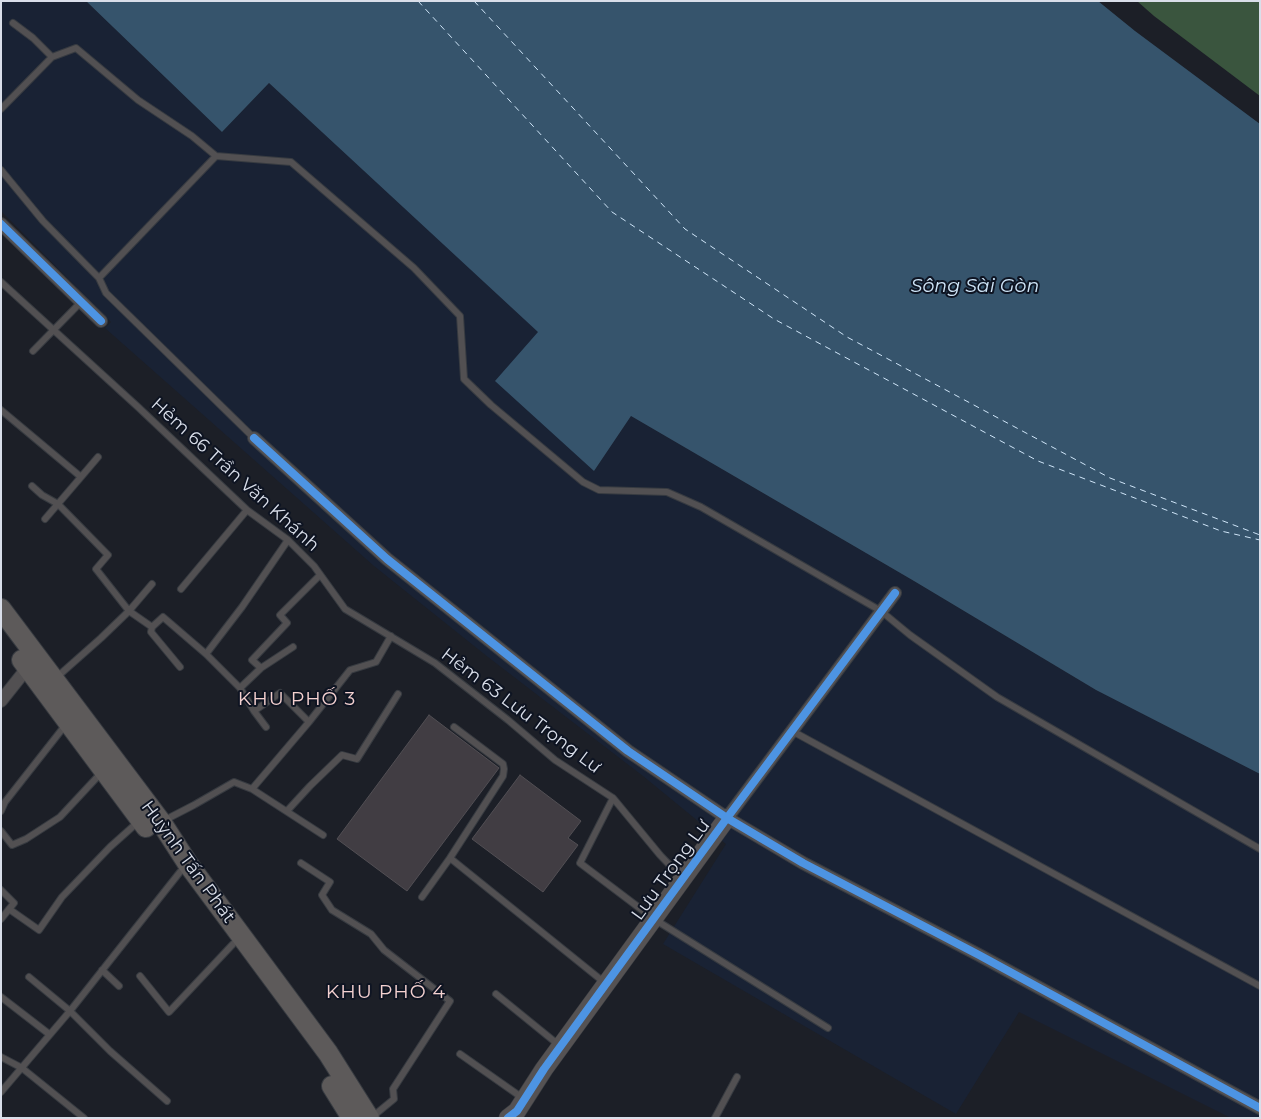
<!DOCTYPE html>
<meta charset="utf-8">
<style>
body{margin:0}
#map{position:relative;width:1261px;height:1119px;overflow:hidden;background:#1c1f27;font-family:Montserrat,sans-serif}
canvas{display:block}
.frame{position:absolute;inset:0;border:2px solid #d9dee9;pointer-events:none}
</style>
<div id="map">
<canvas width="1261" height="1119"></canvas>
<div class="frame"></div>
</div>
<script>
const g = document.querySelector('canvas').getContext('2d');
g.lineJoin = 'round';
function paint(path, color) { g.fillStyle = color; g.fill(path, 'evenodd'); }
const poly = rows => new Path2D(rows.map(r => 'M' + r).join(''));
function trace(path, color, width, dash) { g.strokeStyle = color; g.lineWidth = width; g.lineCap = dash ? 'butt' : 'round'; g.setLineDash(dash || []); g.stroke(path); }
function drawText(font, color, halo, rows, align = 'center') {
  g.font = font + ' Montserrat,sans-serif'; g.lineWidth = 4; g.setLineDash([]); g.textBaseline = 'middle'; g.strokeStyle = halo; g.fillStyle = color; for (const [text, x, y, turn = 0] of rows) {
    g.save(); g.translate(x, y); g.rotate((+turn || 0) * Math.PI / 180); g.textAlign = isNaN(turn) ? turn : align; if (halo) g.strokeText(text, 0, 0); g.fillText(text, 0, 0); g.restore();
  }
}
paint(poly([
 [1,1,86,1,222,132,269,83,539,332,594,471,631,416,914,581,1096,690,1260,774,1260,1118,1231,1118,1019,1012,956,1114,663,944,726,844,643,776,488,657,374,566,105,328,111,322,1,211]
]), '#192234');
paint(poly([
 [1137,1,1260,1,1260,96,1154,16]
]), '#3a553e');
paint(poly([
 [86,1,1098,1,1135,31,1260,124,1260,774,1096,690,914,581,631,416,594,471,495,381,538,332,269,83,222,132]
]), '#36546c');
trace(poly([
 [418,1,612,212,774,319,1038,461,1221,531,1260,540],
 [474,1,685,229,847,337,1110,478,1260,535]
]), '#cfe5f8', 1, [6, 5]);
const building = poly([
 [429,715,499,768,407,891,337,839,429,715],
 [520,775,581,821,568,838,578,845,543,892,472,839,520,775]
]);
paint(building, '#413d43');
trace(building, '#524f54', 1);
const lane = poly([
 [13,23,33,38,52,57],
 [1,109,52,57,76,48,138,100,192,136,216,156,291,162,414,268,460,316,464,379,491,405,583,482,599,490,667,492,701,507,881,611,910,635,997,697,1260,849],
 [1,170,43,221,99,278,106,293,254,438],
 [99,278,216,156],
 [1,282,138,407,247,510,288,540,314,566,345,609,435,663,508,720,555,760,613,798,580,863,654,919,828,1028],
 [33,351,81,302],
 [1,410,81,477,45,519],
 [81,477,98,457],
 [32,486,42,495,58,504,108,555,96,569,129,611,152,627],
 [181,589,247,510],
 [152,627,163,617,206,654,240,688,254,711,266,727],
 [152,627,151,632,180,667],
 [206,654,242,607,288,540],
 [261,668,293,647],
 [57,677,101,638,129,611,152,584],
 [240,688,261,668,252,660,287,623,280,615,320,575],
 [254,711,280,693,309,722],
 [792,731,1260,986],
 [252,789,323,835],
 [613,798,660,855,682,878],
 [1,811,5,802,67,723],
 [287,811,310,786,342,755,357,759,398,694],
 [163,821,194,805,234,782,252,789,309,722,350,670,376,662,391,636],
 [1,831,12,845,26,839,60,817,101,773],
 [450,858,605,983],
 [301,863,330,882,322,895,332,910,371,934,384,950,450,1001,393,1089,394,1099,372,1117],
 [1,890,14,903,1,919],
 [422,897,450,858,503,776,504,769,503,764,454,727],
 [9,909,39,930,62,897,110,847,138,822],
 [102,970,119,986],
 [140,976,169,1012,233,944],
 [29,977,70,1011,110,1051,167,1101],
 [496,994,560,1046],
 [1,997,49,1034],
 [460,1054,524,1099],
 [1,1057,22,1068,84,1118],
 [1,1092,70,1011,180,872],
 [715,1118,737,1077]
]);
const street = poly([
 [1,224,101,321],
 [254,438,387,559,628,751,727,818,803,863,979,955,1260,1108],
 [1,701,28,667],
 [727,818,895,593]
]);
const secondary = poly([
 [508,1118,517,1111,544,1069,727,818]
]);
const primary = poly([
 [1,609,161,822,188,864,328,1053,369,1118],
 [22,660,146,827],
 [332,1086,352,1118]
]);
trace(lane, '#373b41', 8);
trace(street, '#373b41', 14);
trace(secondary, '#373b41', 19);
trace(primary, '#373b41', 22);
trace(lane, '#525052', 6);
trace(street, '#525052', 12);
trace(secondary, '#555253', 18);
trace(primary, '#5d5a5a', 20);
trace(poly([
 [1,224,101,321],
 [254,438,387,559,628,751,727,818,803,863,979,955,1260,1108],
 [508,1118,517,1111,544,1069,727,818,895,593]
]), '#4d94e3', 8);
drawText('18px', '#d9dee9', '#0e1422', [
 ["Hẻm 66 Trần Văn Khánh",235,475,42],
 ["Hẻm 63 Lưu Trọng Lư",521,711,37],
 ["Huỳnh Tấn Phát",188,862,54],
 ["Lưu Trọng Lư",671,870,-54]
]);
drawText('italic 19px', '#cfe5f8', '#0e1422', [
 ["Sông Sài Gòn",975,286]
]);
g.letterSpacing = '1px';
drawText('19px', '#f4d1d0', '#0e1422', [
 ["KHU PHỐ 3",297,699],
 ["KHU PHỐ 4",386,992]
]);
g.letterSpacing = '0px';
</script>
